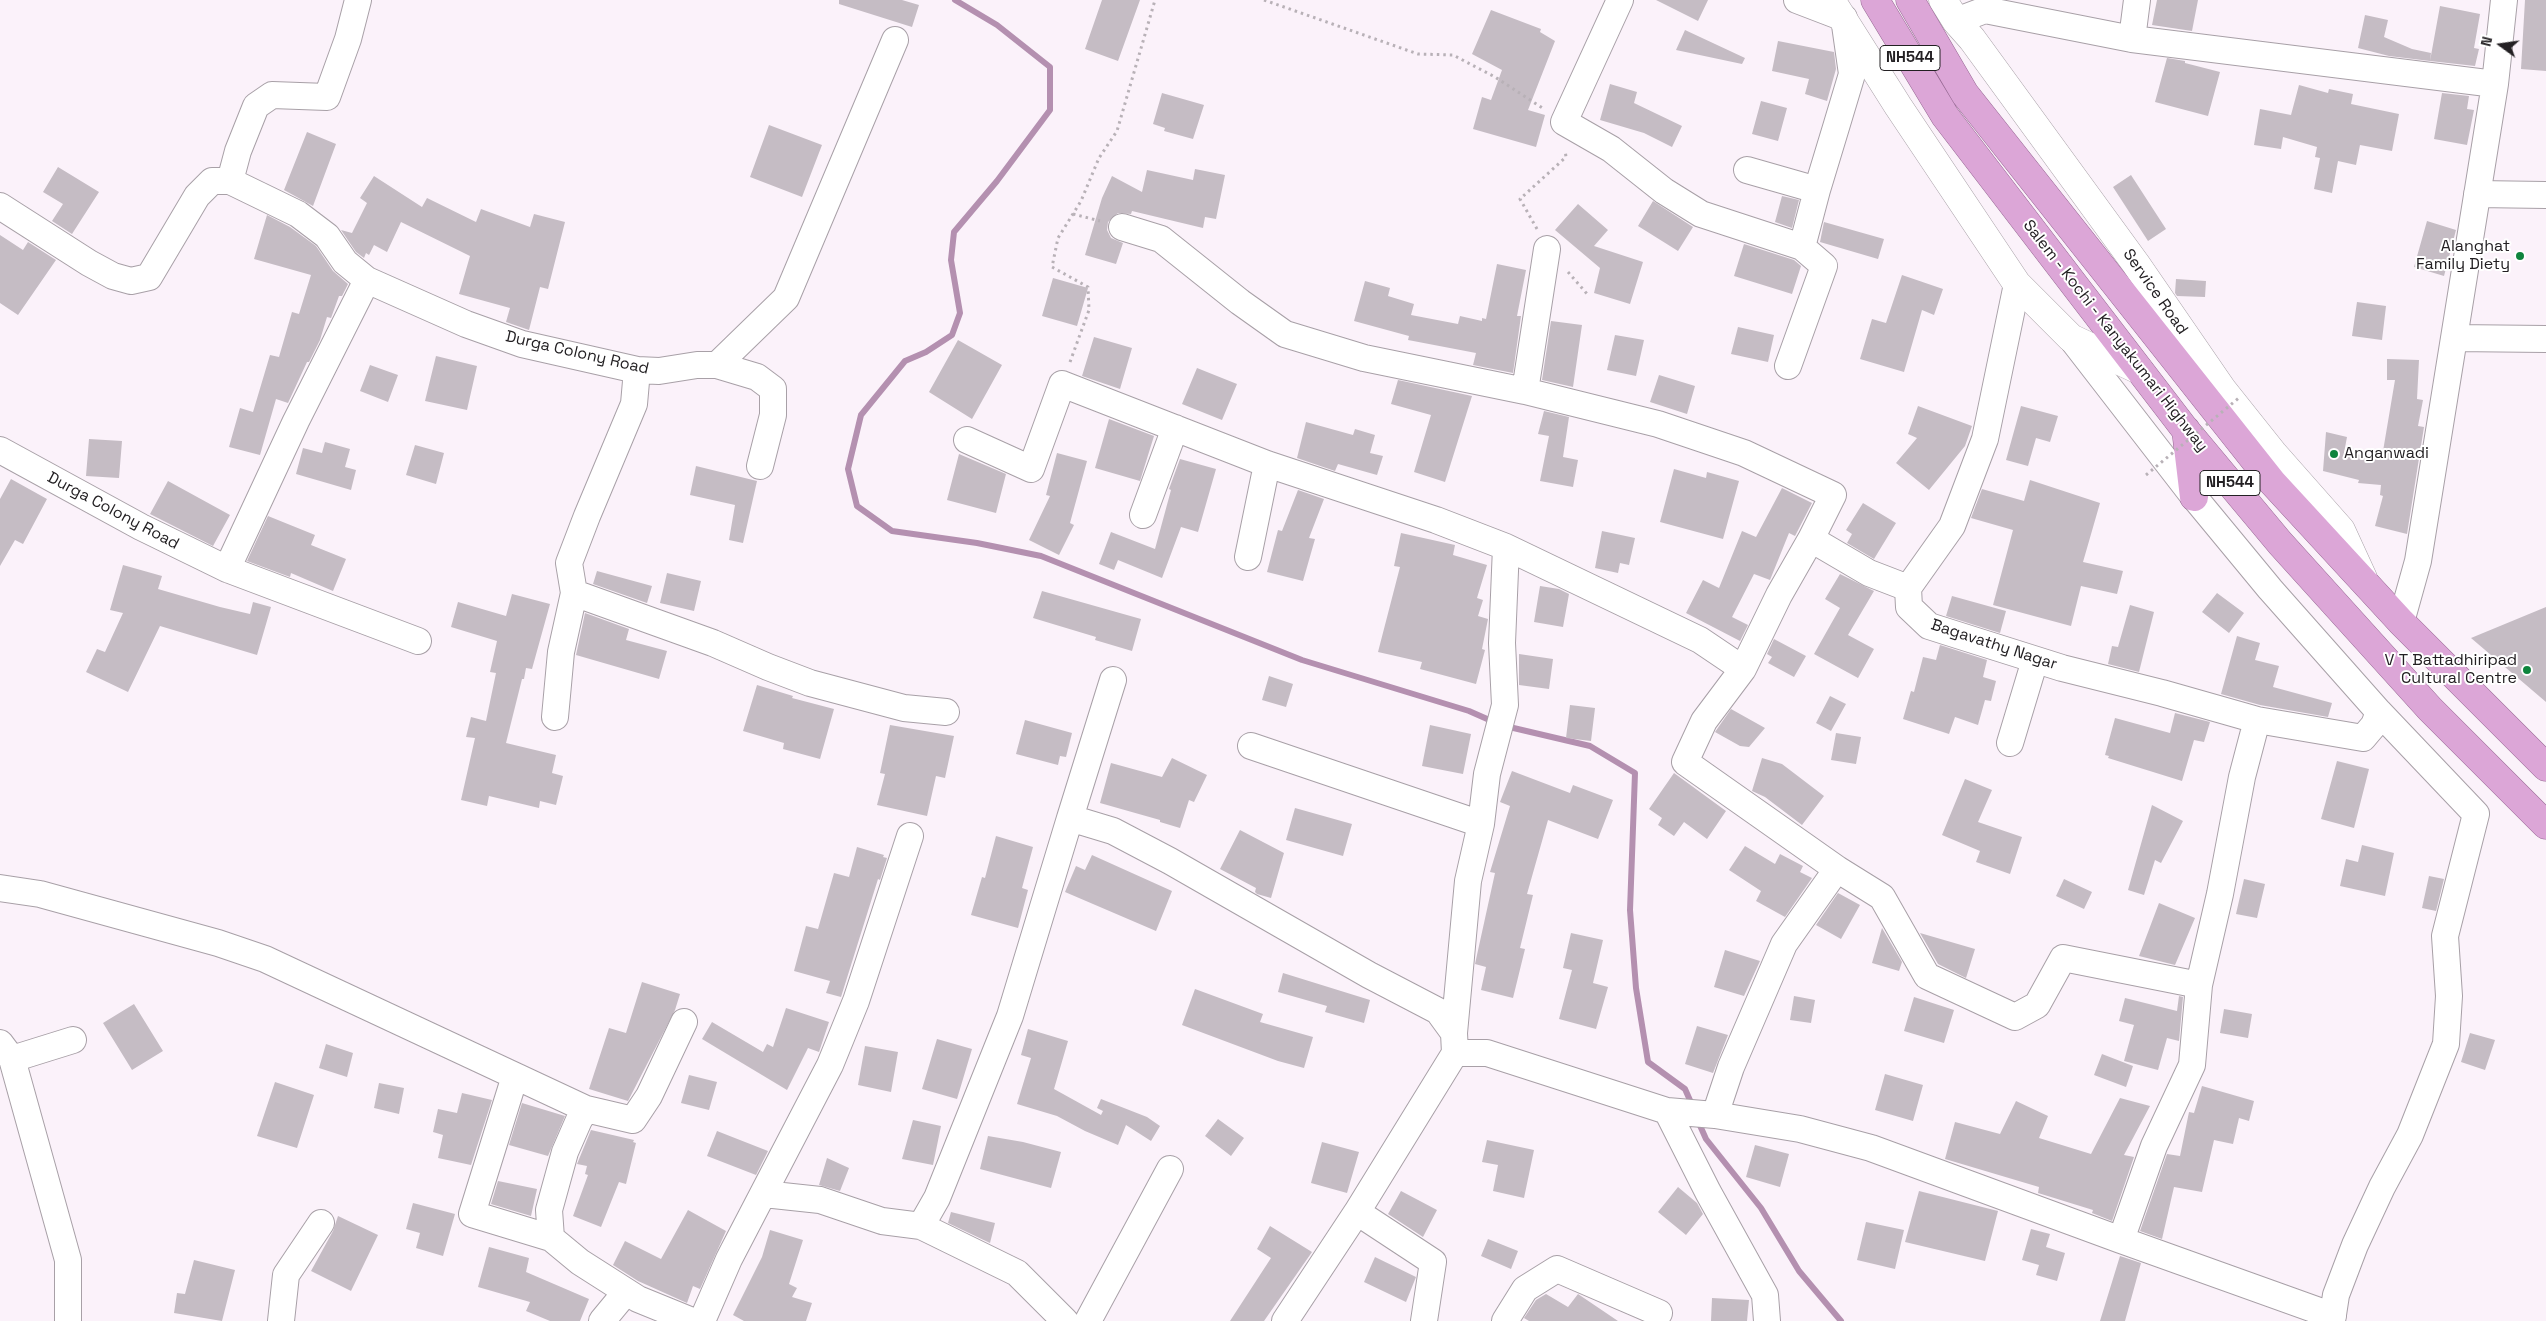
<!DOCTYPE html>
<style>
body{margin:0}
#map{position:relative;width:2546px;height:1321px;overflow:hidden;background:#fbf2fa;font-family:"Space Grotesk",sans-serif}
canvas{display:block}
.north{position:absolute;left:2476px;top:20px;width:50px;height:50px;-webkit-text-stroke:4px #fff;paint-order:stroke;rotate:284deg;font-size:14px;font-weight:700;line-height:20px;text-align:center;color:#232023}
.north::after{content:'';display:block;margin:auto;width:18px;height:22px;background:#232023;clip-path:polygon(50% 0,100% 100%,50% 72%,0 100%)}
</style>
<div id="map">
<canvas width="2546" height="1321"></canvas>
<div class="north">N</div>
</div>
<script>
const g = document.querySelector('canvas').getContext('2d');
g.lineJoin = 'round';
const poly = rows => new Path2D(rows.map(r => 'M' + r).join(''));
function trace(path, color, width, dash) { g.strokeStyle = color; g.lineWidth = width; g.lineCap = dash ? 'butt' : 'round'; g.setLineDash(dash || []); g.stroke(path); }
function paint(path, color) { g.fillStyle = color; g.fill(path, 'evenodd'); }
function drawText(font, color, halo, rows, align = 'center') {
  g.font = font + ' "Space Grotesk",sans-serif'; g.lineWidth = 4; g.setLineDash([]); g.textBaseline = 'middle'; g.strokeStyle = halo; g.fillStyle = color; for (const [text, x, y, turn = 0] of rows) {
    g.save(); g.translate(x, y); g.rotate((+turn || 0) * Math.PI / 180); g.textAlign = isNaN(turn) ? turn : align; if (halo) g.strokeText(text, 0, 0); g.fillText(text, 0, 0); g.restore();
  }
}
trace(poly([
 [955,0,997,25,1050,67,1050,110,997,181,954,232,951,260,960,313,952,335,926,352,905,361,861,415,848,469,857,506,892,531,977,543,1041,556,1302,660,1469,711,1494,722],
 [1505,726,1590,746,1635,773,1630,910,1636,988,1648,1062,1685,1089,1693,1107],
 [1698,1121,1706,1139,1761,1208,1799,1271,1841,1321]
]), '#b490b0', 6);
paint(poly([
 [839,0,902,0,919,5,912,27,839,4],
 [1102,0,1140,0,1118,61,1085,49],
 [1656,0,1708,0,1698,21],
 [2157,0,2198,0,2192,31,2152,25],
 [2525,0,2546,0,2546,71,2521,69],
 [2440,6,2480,14,2474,48,2479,49,2475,66,2430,61],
 [1491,10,1541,29,1540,32,1555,41,1528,110,1545,115,1536,147,1473,129,1482,97,1491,100,1502,70,1472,54],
 [2365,15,2388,20,2384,37,2412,49,2431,53,2430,61,2389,56,2358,48],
 [1685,30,1745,58,1742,64,1676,50],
 [1778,41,1834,52,1836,69,1827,101,1805,94,1809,79,1772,71],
 [2167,58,2185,61,2185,63,2220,72,2208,116,2155,102],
 [1610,84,1637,92,1634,103,1682,126,1672,147,1644,133,1600,120],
 [2299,85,2328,93,2329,89,2353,94,2351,104,2399,114,2392,151,2360,145,2356,165,2338,161,2332,193,2314,189,2320,158,2315,157,2317,147,2283,137,2281,149,2254,145,2260,109,2291,115],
 [1162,93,1204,105,1193,139,1164,131,1165,128,1153,124],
 [2442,93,2469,96,2467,109,2474,110,2467,145,2434,139],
 [1761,101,1787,108,1778,141,1752,134],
 [769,125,822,145,802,197,750,177],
 [307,132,336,144,313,206,284,190],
 [58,167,99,192,72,234,52,221,63,204,43,192],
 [1195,169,1225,175,1216,219,1205,217,1203,228,1132,211,1131,214,1118,213,1108,222,1107,230,1111,238,1123,243,1116,264,1085,255,1102,198,1112,176,1142,192,1147,170,1193,180],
 [2131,175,2166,229,2148,241,2113,187],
 [374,176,422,207,427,198,476,222,481,209,530,227,534,214,565,222,548,289,540,287,529,330,506,322,510,308,459,294,470,256,401,222,387,252,374,245,369,255,366,253,364,258,356,252,341,230,352,233,367,203,360,198],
 [1782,196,1799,200,1792,228,1775,222],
 [1653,201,1693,227,1678,251,1638,226],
 [1578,204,1608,230,1594,246,1643,262,1630,304,1594,293,1600,268,1555,230],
 [267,215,290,227,316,246,333,271,348,284,342,296,339,296,331,318,327,317,320,340,309,362,307,362,288,403,276,399,260,455,229,447,240,408,253,412,270,355,279,357,292,312,299,314,311,275,254,259],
 [2427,221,2456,230,2444,276,2414,267],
 [1824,222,1884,239,1878,259,1820,242],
 [0,235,23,250,28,242,56,260,18,315,0,303],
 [1744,244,1794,260,1801,266,1792,294,1734,276],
 [1497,264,1526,270,1517,316,1521,316,1513,373,1473,365,1476,353,1408,340,1409,336,1354,321,1365,281,1390,288,1388,296,1414,304,1411,315,1458,324,1460,316,1482,321,1482,318,1486,319],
 [1902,275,1943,289,1934,315,1922,310,1904,372,1860,359,1872,319,1886,323],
 [1053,278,1088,288,1077,326,1042,316],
 [2176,279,2206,281,2205,297,2177,296,2175,293],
 [2357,302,2386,306,2382,340,2352,336],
 [1551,321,1582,325,1573,387,1542,380],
 [1738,327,1774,335,1768,362,1731,354],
 [1615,335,1644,340,1636,376,1607,370],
 [1094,337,1132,348,1120,389,1082,376],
 [958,340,1002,365,972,419,929,392],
 [436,356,477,366,467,410,425,401],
 [2387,359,2419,360,2417,399,2423,400,2418,426,2424,427,2407,534,2375,526,2383,496,2380,495,2381,485,2358,483,2359,480,2323,471,2326,432,2347,437,2344,453,2382,457,2395,380,2387,380],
 [370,365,398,375,388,402,360,391],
 [1197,368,1237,384,1222,420,1182,404],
 [1659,375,1695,386,1687,414,1650,402],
 [1398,380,1472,396,1445,482,1414,472,1431,415,1391,404],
 [1918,406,1972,426,1965,446,1929,490,1896,463,1917,438,1908,434],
 [2021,406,2058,416,2050,442,2036,438,2028,466,2006,460],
 [1544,411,1569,417,1563,457,1578,460,1573,487,1540,481,1549,436,1538,434],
 [1109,419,1154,436,1140,481,1095,468],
 [1306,422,1353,435,1355,429,1375,435,1370,453,1383,456,1377,475,1338,464,1335,471,1297,458],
 [89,439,122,441,119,478,86,476],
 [325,442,350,449,345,467,356,470,351,490,296,474,303,448,322,453],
 [415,445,444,453,436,484,406,475],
 [1057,453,1087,461,1070,523,1074,525,1059,555,1029,540,1050,496,1046,495],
 [959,454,1006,474,996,513,947,500],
 [1180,459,1216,469,1198,532,1181,527,1162,578,1118,560,1114,570,1099,564,1111,532,1155,549,1171,490,1169,489],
 [696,466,757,481,743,543,729,540,735,505,690,495],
 [1674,469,1706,478,1707,472,1739,481,1723,539,1660,522],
 [11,479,47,499,23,544,15,540,0,566,0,499],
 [2030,480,2100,503,2083,562,2123,571,2117,594,2081,586,2071,626,1993,605,2013,530,1971,518,1982,489,2024,501],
 [168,481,230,515,213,546,150,514],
 [1782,488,1812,503,1795,536,1789,533,1770,580,1754,574,1732,617,1748,625,1740,641,1686,613,1703,580,1719,588,1742,531,1756,537],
 [1298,490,1324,499,1309,538,1315,539,1303,581,1267,572,1278,530,1282,531],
 [1863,503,1896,523,1874,559,1847,543,1852,534,1846,530],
 [268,516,315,535,311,545,346,559,333,591,291,573,290,577,247,561],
 [1602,531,1635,538,1629,565,1620,563,1618,573,1595,568],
 [1401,533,1455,545,1453,555,1487,565,1477,598,1483,600,1478,616,1488,619,1482,649,1485,650,1476,684,1420,669,1422,662,1378,652,1400,567,1394,566],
 [123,565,162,576,158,589,220,607,250,614,253,602,271,607,257,655,160,626,128,692,86,672,97,649,105,652,123,613,110,610],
 [597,571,652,586,647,603,593,584],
 [667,573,701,581,694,611,660,603],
 [1840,574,1874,591,1848,635,1874,649,1858,678,1814,654,1840,608,1825,599],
 [1540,586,1559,589,1569,594,1563,627,1534,622],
 [1042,591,1141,619,1132,651,1095,640,1096,637,1033,618],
 [2217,593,2244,613,2229,633,2202,612],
 [512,594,550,604,532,669,526,668,524,679,522,679,506,743,556,755,552,773,563,776,556,805,540,801,539,808,489,796,487,806,461,800,475,738,466,737,471,717,486,721,496,673,490,672,497,641,451,627,458,602,506,616],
 [1952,596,2006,611,2000,633,1946,616],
 [2130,605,2154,612,2139,672,2108,664,2112,646,2118,647],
 [2546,607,2546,702,2471,638],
 [585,613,629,629,626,640,667,651,659,679,576,655],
 [2237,636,2260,643,2255,660,2279,666,2273,687,2332,703,2328,717,2260,705,2221,694],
 [1774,639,1806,656,1794,677,1768,663,1772,657,1767,654],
 [1940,645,1987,660,1983,677,1996,681,1991,701,1985,700,1978,725,1955,717,1949,734,1903,719,1911,691,1914,692,1923,657,1936,660],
 [1519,654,1553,659,1549,689,1519,685],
 [1269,676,1293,684,1286,707,1262,700],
 [757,685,793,696,792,698,834,709,820,759,783,749,784,743,743,731],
 [1830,696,1846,704,1831,731,1816,723],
 [1570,705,1595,708,1591,741,1566,738],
 [1731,709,1765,728,1749,747,1740,746,1715,732],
 [2175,713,2210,722,2204,742,2194,740,2182,781,2108,758,2109,756,2105,755,2115,718,2170,733],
 [1025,720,1072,733,1066,757,1060,756,1058,765,1016,754],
 [890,725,954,736,945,778,936,776,927,816,877,805,885,774,880,773],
 [1430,725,1471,734,1463,774,1422,766],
 [1836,733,1861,737,1856,764,1831,760],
 [1172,758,1207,775,1194,802,1189,800,1180,828,1160,822,1160,820,1100,803,1111,763,1162,777],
 [1762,758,1782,764,1824,796,1802,825,1765,797,1752,791],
 [2337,761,2369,769,2354,828,2321,819],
 [1512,771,1570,793,1573,785,1613,800,1598,839,1548,820,1527,894,1533,895,1520,948,1525,949,1513,998,1481,990,1486,967,1475,964,1495,873,1490,872,1510,806,1500,802],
 [1674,773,1726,811,1707,839,1684,822,1674,836,1658,825,1662,818,1649,809],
 [1965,779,1992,790,1978,822,2022,837,2010,874,1976,862,1980,851,1942,835],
 [2152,805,2183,821,2161,863,2155,860,2144,895,2128,890],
 [1295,808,1352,824,1343,856,1286,840],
 [1240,830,1284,853,1271,898,1257,894,1255,892,1256,888,1220,869],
 [996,836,1033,847,1022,888,1028,890,1018,928,971,915,982,877,985,878],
 [2362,845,2394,853,2385,896,2340,886,2346,859,2358,862],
 [1745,846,1775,864,1780,854,1803,866,1800,872,1812,878,1785,917,1756,901,1761,891,1729,870],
 [857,847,884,855,883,857,887,858,880,880,878,879,841,997,826,993,830,981,794,971,806,926,818,929,834,873,849,877],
 [1092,855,1172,891,1156,931,1065,892,1076,866,1085,870],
 [2429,876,2444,879,2436,911,2422,908],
 [2064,879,2092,892,2084,909,2056,896],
 [2244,879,2265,884,2257,918,2236,914],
 [1838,893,1860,905,1841,939,1816,925],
 [2159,903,2195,918,2175,965,2139,956],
 [1882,928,1902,962,1899,971,1872,963],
 [1571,933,1603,940,1593,983,1608,987,1596,1029,1559,1019,1572,970,1563,968],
 [1920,933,1975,949,1966,978,1938,964],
 [1725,950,1760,961,1744,996,1714,987],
 [1283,973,1370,1000,1364,1023,1325,1012,1327,1006,1278,992],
 [642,982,680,994,675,1010,628,1101,589,1089,609,1028,626,1033],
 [1195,989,1263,1014,1260,1022,1313,1037,1304,1068,1278,1061,1182,1025],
 [1794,996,1815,1000,1811,1023,1790,1020],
 [2179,996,2183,997,2179,1041,2167,1038,2158,1070,2124,1061,2134,1025,2119,1021,2125,998,2177,1011],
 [1914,997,1954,1010,1944,1043,1904,1031],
 [134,1004,163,1051,132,1070,103,1023],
 [786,1008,829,1022,819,1052,808,1048,787,1090,702,1039,712,1022,763,1052,767,1044,773,1047],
 [2224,1009,2252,1014,2248,1038,2220,1033],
 [1697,1026,1728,1035,1713,1073,1685,1064],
 [1028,1029,1068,1041,1054,1089,1101,1115,1103,1111,1097,1108,1101,1099,1147,1117,1160,1126,1151,1141,1126,1125,1118,1145,1085,1131,1057,1116,1017,1104,1031,1058,1021,1055],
 [2470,1033,2495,1040,2485,1070,2461,1062],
 [937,1039,972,1049,957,1099,922,1089],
 [326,1044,353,1053,347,1077,319,1068],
 [865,1046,898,1052,891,1092,858,1085],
 [2102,1054,2133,1066,2126,1087,2094,1075],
 [1885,1074,1923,1085,1913,1121,1875,1110],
 [689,1075,717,1082,709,1110,681,1103],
 [275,1082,314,1095,297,1148,257,1136],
 [379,1083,404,1088,399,1114,374,1108],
 [2202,1086,2254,1101,2249,1121,2239,1118,2233,1144,2214,1140,2202,1192,2174,1187,2162,1239,2140,1231,2167,1154,2180,1156,2189,1112,2194,1113],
 [462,1093,492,1100,471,1165,438,1158,443,1135,433,1132,438,1109,457,1113],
 [2120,1098,2150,1106,2124,1155,2134,1157,2112,1221,2092,1213,2093,1210,2038,1193,2039,1187,1945,1159,1955,1122,2000,1134,2016,1101,2048,1116,2039,1138,2091,1154],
 [522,1103,565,1116,548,1156,509,1145],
 [1218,1119,1244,1138,1231,1156,1205,1136],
 [913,1120,941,1126,933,1165,902,1159],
 [591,1130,634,1140,633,1142,636,1143,626,1184,619,1182,601,1227,573,1216,588,1175,585,1174,587,1166,577,1164],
 [717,1131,768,1151,756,1175,707,1156],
 [988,1136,1023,1142,1061,1152,1051,1188,980,1169],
 [1487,1140,1534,1150,1524,1198,1493,1191,1498,1165,1482,1162],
 [1322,1142,1359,1152,1347,1193,1311,1183],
 [1755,1145,1789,1154,1780,1187,1746,1177],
 [827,1158,849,1168,840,1191,819,1185],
 [498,1181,537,1189,531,1216,491,1204],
 [1678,1187,1697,1203,1703,1214,1686,1235,1658,1212],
 [1401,1191,1437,1210,1423,1237,1388,1214],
 [1919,1191,1998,1211,1985,1261,1905,1242],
 [413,1203,455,1214,443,1256,416,1248,420,1233,406,1229],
 [688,1210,726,1231,700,1289,693,1286,687,1303,638,1281,613,1265,625,1241,661,1259],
 [951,1212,995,1223,990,1243,948,1223],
 [338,1216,378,1235,351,1291,311,1271,333,1231],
 [1866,1222,1904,1230,1895,1269,1857,1260],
 [1270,1226,1312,1252,1264,1321,1230,1321,1271,1258,1257,1249],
 [2031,1229,2050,1234,2046,1247,2065,1253,2057,1281,2036,1275,2039,1265,2022,1260],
 [770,1230,803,1240,789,1284,797,1288,792,1297,812,1303,806,1321,744,1321,733,1315,762,1257],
 [1488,1239,1518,1251,1511,1269,1481,1256],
 [489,1247,529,1258,526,1272,589,1299,580,1321,550,1321,526,1311,530,1302,478,1287],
 [2120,1256,2141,1263,2125,1321,2100,1321],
 [1375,1257,1416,1277,1406,1302,1364,1282],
 [194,1260,235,1270,222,1321,174,1313,177,1293,185,1294],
 [1546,1294,1568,1307,1578,1294,1618,1321,1529,1321,1524,1318,1536,1300],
 [1712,1298,1749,1300,1747,1321,1711,1321]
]), '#c5bcc4');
const minor = poly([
 [1620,0,1564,122,1611,149,1664,191,1701,214,1802,247,1824,266,1788,366],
 [1956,21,1985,10,2132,39,2495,84],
 [2132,39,2137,0],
 [1747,170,1817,190,1837,124,1852,74,1844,18,1797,0],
 [230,181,238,151,256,106,272,95,327,97,348,39,358,0],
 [2477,194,2546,195],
 [0,206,89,263,113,276,131,281,149,277,197,196,212,181,230,181,298,214,327,236,345,262,367,280,296,421,227,569],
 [1122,227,1161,239,1240,302,1285,334,1364,358,1525,391,1658,424,1744,453,1833,495,1811,539,1869,573,1908,588],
 [1802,247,1817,190],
 [367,280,466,324,522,344,637,370,659,371,697,365,717,365,757,377,773,389,773,415,760,466],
 [2017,284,1985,439,1952,526,1908,588,1909,607,1929,626,1951,633,2062,668,2162,693,2257,720,2363,738,2374,725,2379,712],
 [2071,338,2194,497,2270,589,2379,712,2476,814,2445,936,2449,996,2446,1044,2410,1135,2382,1187,2355,1245,2336,1295,2332,1321],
 [2454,338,2546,339],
 [717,365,786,298,895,40],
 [1525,391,1547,249],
 [967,440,1031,469,1062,384,1267,464,1436,520,1506,547,1502,643,1505,705,1487,774,1481,824,1468,881,1454,1033],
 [0,450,141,527,227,569,418,641],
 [1143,515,1175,428],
 [1506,547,1700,640,1743,669,1704,721,1685,762,1837,869],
 [1248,557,1267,464],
 [574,593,713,643,768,667,810,683,904,708,946,712],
 [2401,622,2418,561,2495,84,2504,0],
 [1743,669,1779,595,1811,539],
 [555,717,561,652,574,593,569,563,587,516,634,404,637,370],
 [2257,720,2242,777,2220,894,2199,985,2192,1065,2154,1146,2121,1240,2333,1316],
 [2010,743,2035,660],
 [1251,746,1481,824],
 [1070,818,1113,680],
 [0,888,40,894,218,943,265,959,586,1109],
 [684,1022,649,1096,633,1120,586,1109,579,1120,565,1152,549,1210,551,1238,580,1262,638,1299,692,1321],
 [0,1043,12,1059,73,1040],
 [12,1059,68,1260,68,1321],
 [515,1076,472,1214,551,1238],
 [1667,1111,1708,1192,1765,1295,1767,1321],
 [1715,1115,1731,1067,1784,944,1837,869,1882,897,1927,976,2015,1017,2037,1005,2063,958,2199,985],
 [764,1194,820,1200,882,1221,921,1226,937,1198,1010,1016,1070,818,1113,831,1170,861,1369,975,1438,1011,1454,1033,1455,1053],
 [1357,1212,1433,1262,1424,1321],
 [921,1226,1017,1273,1065,1321],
 [281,1321,286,1275,321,1223],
 [602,1321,626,1292],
 [702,1321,729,1259,830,1065,856,1001,910,836],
 [1088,1321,1170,1169],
 [1285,1321,1357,1212,1455,1053,1487,1053,1667,1111,1715,1115,1800,1129,1871,1148,2121,1240],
 [1505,1321,1525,1289,1557,1269,1659,1313]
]);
const tertiary = poly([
 [1831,0,1898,106,2017,284,2071,338,2139,370],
 [1943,0,1956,21,1972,39,2136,264,2222,389,2273,453,2341,530,2363,578]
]);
const trunk = poly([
 [1875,0,1945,116,2184,428,2280,543,2430,709,2546,825],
 [1910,0,1965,94,2272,482,2401,622,2546,767],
 [2186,430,2194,497]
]);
trace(minor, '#a8a0a7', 28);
trace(tertiary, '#a8a0a7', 29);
trace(trunk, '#956892', 29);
trace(poly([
 [1264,0,1418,54,1453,55,1495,77,1544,109],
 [1073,214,1100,221],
 [1537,229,1520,199,1566,157,1565,150],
 [1568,272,1588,295],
 [1070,362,1089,310,1088,287,1052,267,1058,238,1081,201,1099,158,1117,131,1155,0]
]), '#b8b1b7', 3, [2.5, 4]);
trace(minor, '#fff', 26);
trace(tertiary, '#fff', 28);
trace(trunk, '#dca6d7', 28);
trace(poly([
 [2146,475,2240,397]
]), '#b8b1b7', 3, [2.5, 4]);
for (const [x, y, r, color] of [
 [2520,256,5,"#0e843d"],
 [2334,454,5,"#0e843d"],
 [2527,670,5,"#0e843d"]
]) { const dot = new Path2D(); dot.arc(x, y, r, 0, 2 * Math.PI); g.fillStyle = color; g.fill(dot); trace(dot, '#fff', 2); }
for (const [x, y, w] of [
 [1910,58,60],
 [2230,483,60]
]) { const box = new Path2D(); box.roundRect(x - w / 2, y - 12.5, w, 25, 4); g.fillStyle = '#fff'; g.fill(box); trace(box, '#232023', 1); }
drawText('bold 15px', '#232023', null, [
 ["NH544",1910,58],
 ["NH544",2230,483]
]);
drawText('16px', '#232023', '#fff', [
 ["Alanghat",2510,247],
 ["Family Diety",2510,265],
 ["Anganwadi",2344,454,"left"],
 ["V T Battadhiripad",2517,661],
 ["Cultural Centre",2517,679]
], 'right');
drawText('16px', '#232023', '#fff', [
 ["Service Road",2155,292,55],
 ["Salem - Kochi - Kanyakumari Highway",2115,336,52],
 ["Durga Colony Road",577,353,13],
 ["Durga Colony Road",113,511,28],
 ["Bagavathy Nagar",1994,645,18]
]);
</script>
